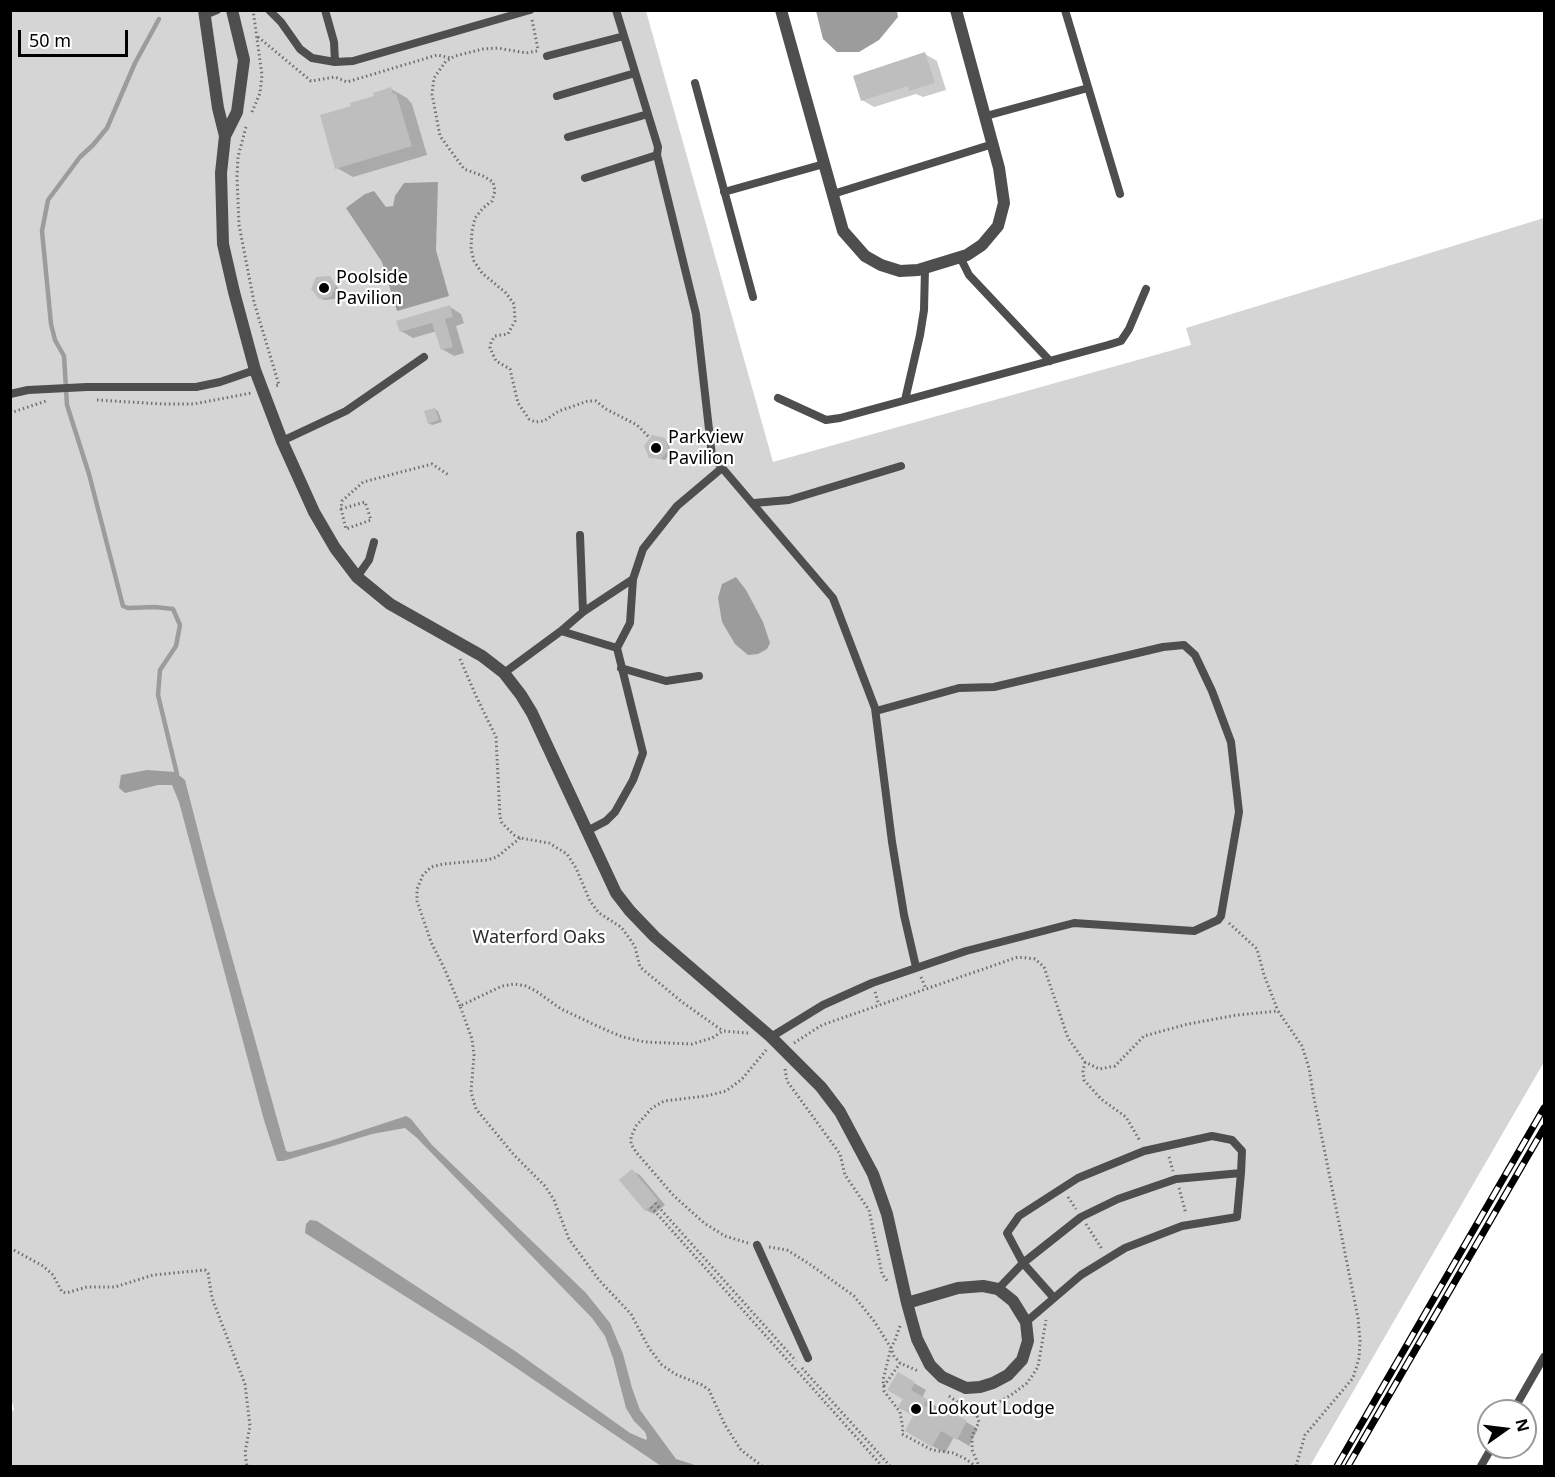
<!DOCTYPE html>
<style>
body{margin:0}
#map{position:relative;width:1555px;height:1477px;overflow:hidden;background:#fff;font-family:"Noto Sans",sans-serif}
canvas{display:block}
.frame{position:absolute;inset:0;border:12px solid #000;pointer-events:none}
.north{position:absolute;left:1477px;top:1399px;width:60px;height:60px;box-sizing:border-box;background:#fff;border:2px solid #999;border-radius:50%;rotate:76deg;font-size:16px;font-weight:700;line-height:24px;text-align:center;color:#000}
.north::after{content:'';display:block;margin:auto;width:21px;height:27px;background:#000;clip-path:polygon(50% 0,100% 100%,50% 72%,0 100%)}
.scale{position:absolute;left:18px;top:30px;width:110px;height:27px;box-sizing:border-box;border:3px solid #000;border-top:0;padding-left:8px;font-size:18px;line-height:21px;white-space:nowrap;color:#000;-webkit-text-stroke:4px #fff;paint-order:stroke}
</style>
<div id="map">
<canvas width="1555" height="1477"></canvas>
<div class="frame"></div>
<div class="north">N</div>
<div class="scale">50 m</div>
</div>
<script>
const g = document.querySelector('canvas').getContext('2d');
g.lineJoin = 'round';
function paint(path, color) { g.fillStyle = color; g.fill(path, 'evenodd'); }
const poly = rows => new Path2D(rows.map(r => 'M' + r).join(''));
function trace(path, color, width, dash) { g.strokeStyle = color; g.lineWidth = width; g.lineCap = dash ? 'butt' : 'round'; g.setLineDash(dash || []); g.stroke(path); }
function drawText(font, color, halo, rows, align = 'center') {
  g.font = font + ' "Noto Sans",sans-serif'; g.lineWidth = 4.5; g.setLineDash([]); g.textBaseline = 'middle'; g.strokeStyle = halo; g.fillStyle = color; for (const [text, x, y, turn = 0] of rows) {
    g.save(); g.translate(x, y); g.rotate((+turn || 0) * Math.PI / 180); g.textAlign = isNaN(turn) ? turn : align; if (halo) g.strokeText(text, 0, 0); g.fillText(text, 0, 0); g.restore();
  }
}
paint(poly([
 [11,11,646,11,773,462,1191,345,1186,328,1544,218,1544,1062,1310,1466,11,1466,11,1413,14,1409,11,1398]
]), '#d5d5d5');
paint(poly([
 [816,11,897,11,898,17,879,40,859,52,837,52,823,39],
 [438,182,436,250,449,296,397,311,382,262,346,208,365,194,374,191,386,207,393,206,395,196,404,183],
 [736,577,746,590,763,622,770,643,767,649,758,654,748,655,735,644,722,622,718,598,722,584],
 [147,770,175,772,185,780,214,893,286,1151,290,1152,330,1141,406,1116,411,1119,432,1145,586,1293,610,1323,623,1354,632,1388,640,1410,676,1459,698,1466,661,1466,481,1344,305,1233,306,1224,310,1220,317,1221,515,1351,630,1433,646,1440,647,1438,645,1432,634,1421,626,1408,613,1358,605,1336,592,1318,417,1138,405,1128,372,1134,323,1149,283,1161,277,1161,264,1120,179,802,172,785,158,785,125,793,119,788,121,775]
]), '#9c9c9c');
paint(poly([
 [925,54,937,61,946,90,923,97,916,94,874,107,862,100],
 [391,89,407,98,412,104,427,155,353,177,337,168,353,107],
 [329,278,339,289,335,299,324,300,320,298],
 [450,307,461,314,464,323,456,326,464,353,454,356,442,349,437,331,413,338,401,331],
 [435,409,438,411,442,422,432,425,429,423],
 [664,440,668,442,671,452,665,460,650,457],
 [632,1171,640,1175,665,1205,654,1214,646,1210,621,1180],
 [898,1374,926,1390,922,1398,938,1407,935,1413,945,1419,949,1412,978,1429,969,1446,954,1437,945,1453,907,1431,915,1415,905,1399]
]), '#0003');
trace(poly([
 [159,19,135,63,107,128,93,145,80,157,48,200,42,231,51,324,55,340,64,356,67,405,89,474,123,606,128,608,155,607,173,609,180,625,176,646,160,670,158,695,177,774]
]), '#9c9c9c', 4.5);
paint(poly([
 [925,52,935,83,909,91,908,86,861,101,853,76],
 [391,87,393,94,396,93,412,146,335,169,320,115,351,106,350,103,374,96,373,93],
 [330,276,336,286,331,297,319,299,311,289,316,277],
 [450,305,453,317,445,319,453,347,441,350,432,323,400,332,396,321],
 [435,408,439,420,428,424,424,411],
 [652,435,665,438,669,450,661,459,649,458,644,446],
 [632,1169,658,1200,645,1211,619,1180],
 [898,1372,915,1382,911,1390,927,1399,924,1405,945,1417,948,1410,967,1421,957,1440,941,1431,932,1447,905,1431,913,1416,898,1407,903,1399,887,1390]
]), '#bebebe');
trace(poly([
 [532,20,538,49],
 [258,37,311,81,335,77,347,82,437,55,451,58],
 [537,51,526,53,498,48,483,49,455,56,446,61,434,78,432,94,440,136,464,169,483,176,493,182,495,191,492,201,483,208,475,218,472,231,471,249,474,261,482,273,506,293,514,304,515,321,508,334,495,336,491,342,490,348,496,361,510,369,518,403,529,419,535,422,544,421,559,411,588,401,596,401,606,409,637,425,650,438],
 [252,112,260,93,262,75,253,10],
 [246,127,238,157,237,177,239,225,254,302,279,385,275,386],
 [97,400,162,404,194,404,251,393],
 [10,413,46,401],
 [341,509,365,502,371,520,346,529,341,509,342,501,363,482,432,464,450,476],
 [460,659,477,698,496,737,500,817,502,823,514,835,520,838,549,843,567,854,576,868,590,901,599,913,621,927,630,939,635,947,640,967,682,1002,723,1031],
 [1229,923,1257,949,1264,975,1278,1011],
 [921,977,926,989],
 [875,992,879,1005],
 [460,1006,445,970,431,942,417,901,417,889,423,875,431,867,443,864,487,860,497,857,520,838],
 [748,1033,723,1031,712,1038,692,1044,645,1042,623,1037,606,1030,561,1009,536,991,526,986,514,984,502,986,460,1006,472,1039,474,1055,471,1092,476,1109,514,1155,545,1186,554,1200,569,1239,599,1280,631,1314,649,1348,662,1365,675,1374,702,1385,709,1390,725,1425,741,1450,762,1466],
 [794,1043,822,1025,1018,957,1035,959,1044,967,1068,1038,1085,1062,1099,1069,1115,1066,1144,1036,1188,1024,1237,1015,1278,1011,1302,1046,1309,1068,1313,1093,1358,1318,1360,1341,1359,1358,1353,1378,1305,1435,1296,1466],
 [1085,1062,1083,1071,1084,1080,1101,1099,1126,1117,1140,1141],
 [785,1069,787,1081,840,1154,845,1175,869,1210,882,1274,888,1282],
 [1169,1157,1173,1171],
 [1179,1188,1186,1214],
 [1068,1197,1076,1209],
 [655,1203,796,1361],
 [651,1207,882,1466],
 [1086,1224,1102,1249],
 [748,1243,725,1236,704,1223,674,1196,636,1152,631,1144,631,1137,636,1126,652,1108,664,1101,706,1096,726,1091,742,1079,767,1049],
 [769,1247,787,1250,808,1263,854,1296,874,1321,891,1348,883,1380,884,1391,900,1412,903,1429,902,1434,932,1450,953,1453,966,1459,975,1466],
 [10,1248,43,1266,53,1275,62,1292,66,1293,87,1287,115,1287,153,1275,205,1270,208,1273,212,1298,245,1384,250,1426,245,1453,247,1466],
 [900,1326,895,1340,891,1348,894,1356,900,1363,918,1371],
 [802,1368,890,1466],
 [884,1386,900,1363],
 [949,1396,977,1416],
 [977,1416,1014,1393,1027,1383,1038,1367,1046,1320],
 [977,1416,979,1422,972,1436,972,1450,979,1466]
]), '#707070', 3, [1.5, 3]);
trace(poly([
 [269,10,281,22,300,49,312,58,335,62,353,61,530,10],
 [325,10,334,42,335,62],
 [1065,10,1120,194],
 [205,15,217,10],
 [547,56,624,36],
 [695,83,753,297],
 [557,96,635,73],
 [986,116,1088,88],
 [568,137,648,114],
 [657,155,696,314,712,456,833,598,875,708,892,842,904,915,916,967],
 [585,178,657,155,658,147,616,10],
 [724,192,824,164],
 [833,194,993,144],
 [960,257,969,275,1050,361],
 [10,394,28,390,87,387,196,387,220,382,255,370],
 [778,398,826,420,840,418,1108,345,1121,341,1129,329,1146,289],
 [905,400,920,335,924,310,925,268],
 [282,441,346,411,424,357],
 [754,503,789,500,901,466],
 [580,535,583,612],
 [357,577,369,560,374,542],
 [561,631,583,612,633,579],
 [621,668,666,681,699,676],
 [504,673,561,631,617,648,630,623,633,579,643,549,677,506,722,468],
 [587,831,606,821,615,812,633,780,643,753,617,648],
 [771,1037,823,1005,872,983,966,951,1074,923,1194,931,1218,920,1221,916,1239,812,1231,742,1212,691,1195,655,1184,645,1163,647,994,687,959,688,876,711],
 [757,1245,808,1358],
 [998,1289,1023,1263,1081,1217,1118,1199,1176,1179,1241,1173,1237,1217,1182,1226,1125,1248,1081,1275,1026,1322],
 [1054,1298,1023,1263,1007,1233,1019,1216,1050,1196,1078,1178,1144,1151,1212,1136,1232,1140,1242,1151,1241,1173],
 [1513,1411,1544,1357],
 [1481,1466,1492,1447]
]), '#4e4e4e', 8);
trace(poly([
 [204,10,218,108,225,136],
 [232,10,244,60,237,112,225,136,221,173,223,244,234,292,255,370,282,441,314,512,335,548,357,577,390,604,482,656,504,673,521,695,532,713,616,893,630,911,655,937,771,1037,821,1087,840,1112,873,1174,887,1214,907,1303,917,1339,930,1365,942,1377,966,1388,980,1387,993,1383,1008,1375,1022,1360,1028,1341,1026,1322,1013,1301,998,1289,983,1286,958,1288,907,1303],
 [781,10,843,231,865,256,881,265,900,271,918,270,967,255,982,245,998,226,1004,203,999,168,956,10]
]), '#4e4e4e', 12);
const rail = poly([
 [1337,1466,1544,1108],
 [1348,1466,1544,1128]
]);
trace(rail, '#000', 7);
trace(rail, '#fff', 4.5, [14]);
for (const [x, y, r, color] of [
 [324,288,6,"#000"],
 [656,448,6,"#000"],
 [916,1409,6,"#000"]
]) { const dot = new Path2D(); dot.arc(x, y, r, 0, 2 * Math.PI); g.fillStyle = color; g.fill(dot); trace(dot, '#fff', 2); }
drawText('18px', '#000', '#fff', [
 ["Poolside",336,278],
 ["Pavilion",336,299],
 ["Parkview",668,438],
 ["Pavilion",668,459],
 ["Lookout Lodge",928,1409]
], 'left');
drawText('18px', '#2c2c2c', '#fff', [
 ["Waterford Oaks",539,938]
]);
</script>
